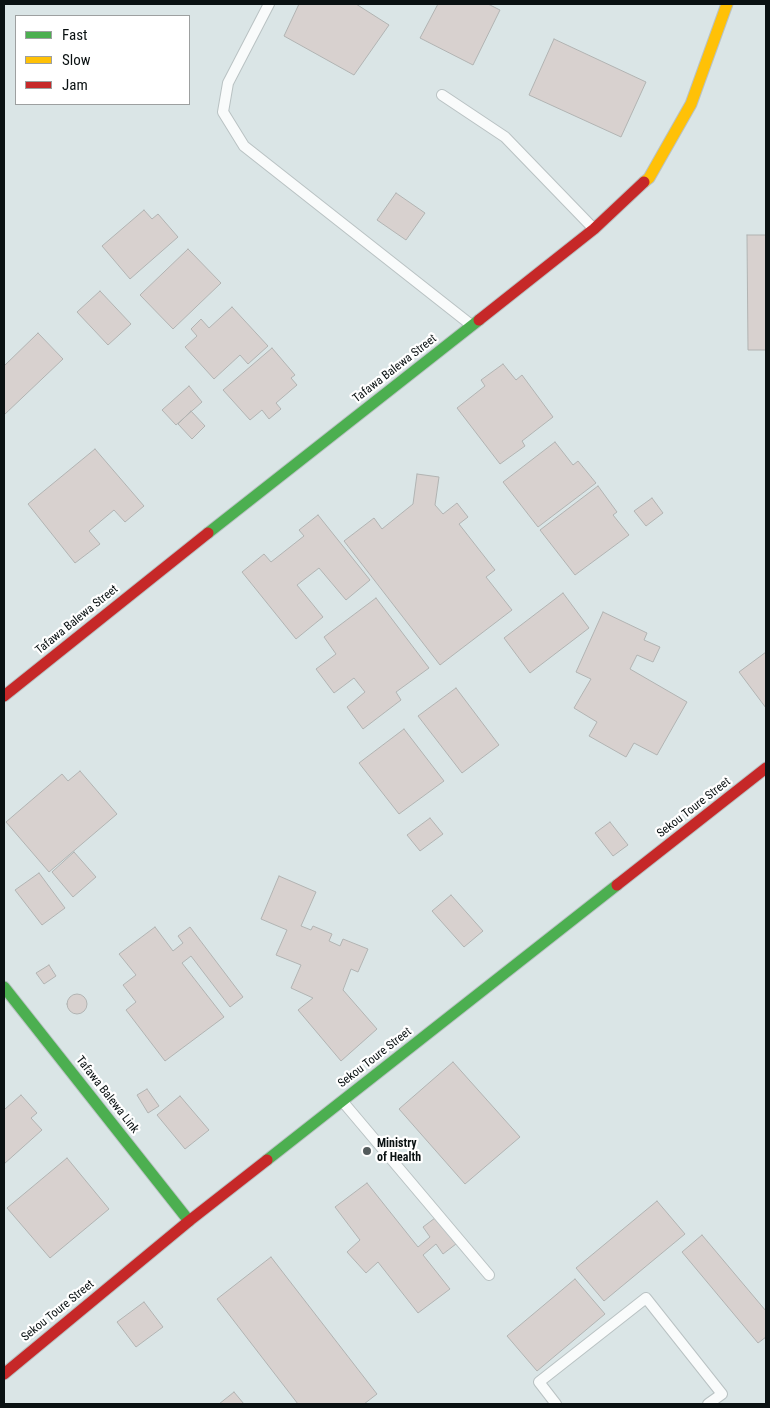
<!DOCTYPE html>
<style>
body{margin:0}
#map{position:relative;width:770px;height:1408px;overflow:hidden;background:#dae5e6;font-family:"Roboto Condensed",sans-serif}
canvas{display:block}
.frame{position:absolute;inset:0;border:5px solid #0a1112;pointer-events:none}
.legend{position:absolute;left:15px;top:15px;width:175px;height:90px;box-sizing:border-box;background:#fff;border:1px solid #9da0a0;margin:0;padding:6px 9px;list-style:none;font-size:15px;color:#0a1112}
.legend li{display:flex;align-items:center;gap:10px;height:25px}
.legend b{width:25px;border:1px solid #9da0a0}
</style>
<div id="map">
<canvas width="770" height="1408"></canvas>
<div class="frame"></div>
<ul class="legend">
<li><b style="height:6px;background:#4caf50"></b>Fast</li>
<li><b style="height:6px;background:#ffc107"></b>Slow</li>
<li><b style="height:6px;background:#c62828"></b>Jam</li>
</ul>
</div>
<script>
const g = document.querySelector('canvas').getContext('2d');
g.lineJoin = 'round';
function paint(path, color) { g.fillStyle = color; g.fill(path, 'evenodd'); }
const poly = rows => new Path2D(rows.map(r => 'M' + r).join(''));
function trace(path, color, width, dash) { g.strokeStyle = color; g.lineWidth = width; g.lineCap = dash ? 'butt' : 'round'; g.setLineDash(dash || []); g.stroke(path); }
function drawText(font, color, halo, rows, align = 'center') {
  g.font = font + ' "Roboto Condensed",sans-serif'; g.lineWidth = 4.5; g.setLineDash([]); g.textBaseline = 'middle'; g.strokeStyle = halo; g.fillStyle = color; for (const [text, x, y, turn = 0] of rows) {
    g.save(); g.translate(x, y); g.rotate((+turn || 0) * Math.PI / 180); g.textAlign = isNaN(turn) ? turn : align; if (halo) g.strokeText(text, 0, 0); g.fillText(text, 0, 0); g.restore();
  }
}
const building = poly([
 [299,4,356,4,389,25,354,75,284,36,299,4],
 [438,4,488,4,500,10,473,65,420,38,438,4],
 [554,39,646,82,621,137,529,95,554,39],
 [396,193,425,213,406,240,377,220,396,193],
 [144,210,152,219,158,214,178,237,130,279,102,246,144,210],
 [747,235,766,235,766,350,748,350,747,235],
 [188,249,221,283,173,329,140,295,188,249],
 [100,291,131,324,108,345,77,312,100,291],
 [232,307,268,346,248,364,240,355,214,379,185,347,197,336,191,329,201,319,209,328,232,307],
 [38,333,63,359,4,415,4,366,38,333],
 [272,348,295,375,291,378,297,385,276,403,281,409,269,419,262,410,250,420,223,390,272,348],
 [503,364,516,380,522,375,553,417,522,441,525,446,500,464,457,408,485,386,481,380,503,364],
 [189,386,202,402,176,425,162,410,189,386],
 [191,411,205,426,192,439,178,424,191,411],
 [555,442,573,465,578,461,596,483,538,527,503,482,555,442],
 [95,449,144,506,125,522,114,510,89,531,100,544,75,563,28,504,95,449],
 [417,474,439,477,435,505,443,514,457,503,468,517,459,524,495,570,486,577,512,610,440,665,344,541,374,518,382,529,413,504,417,474],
 [598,486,617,512,613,515,629,535,575,575,540,530,598,486],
 [652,498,663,513,646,526,634,511,652,498],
 [318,515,370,580,346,600,319,568,297,585,323,617,296,639,242,572,264,554,271,562,304,536,299,530,318,515],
 [563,593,589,628,530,673,504,638,563,593],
 [376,598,429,668,396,692,401,700,363,729,347,707,365,692,354,678,334,693,316,669,336,654,324,637,376,598],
 [603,612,647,633,644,640,660,647,653,662,637,655,630,669,687,702,657,755,634,743,626,757,589,736,597,722,574,708,591,679,576,672,603,612],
 [766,652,766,708,739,672,766,652],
 [456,688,499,745,462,773,418,716,456,688],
 [404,729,444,781,399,814,359,763,404,729],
 [80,771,117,814,49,872,6,822,62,774,68,781,80,771],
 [430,818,443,834,420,851,407,835,430,818],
 [610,822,628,845,613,856,595,833,610,822],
 [74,852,96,877,73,897,52,872,74,852],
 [39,873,65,908,42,925,15,890,39,873],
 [279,876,316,892,301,926,311,930,313,926,332,934,329,941,340,946,343,939,368,949,358,972,351,969,343,990,377,1029,341,1061,298,1010,313,998,291,988,301,965,276,955,287,930,261,919,279,876],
 [451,895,483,931,464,947,432,911,451,895],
 [155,927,173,951,183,943,178,936,190,927,243,997,230,1007,191,956,182,963,224,1017,165,1061,126,1010,136,1002,123,985,136,975,119,954,155,927],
 [49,965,56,976,44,984,36,973,49,965],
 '67 1004a10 10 0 1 1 20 0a10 10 0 1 1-20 0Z',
 [453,1062,520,1137,465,1184,399,1109,453,1062],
 [147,1089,159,1106,148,1113,137,1095,147,1089],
 [21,1095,37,1113,31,1118,42,1130,4,1164,4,1107,5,1109,21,1095],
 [180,1096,209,1130,185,1149,157,1115,180,1096],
 [67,1158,109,1209,50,1258,7,1208,67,1158],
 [367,1183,418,1247,430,1237,423,1227,435,1218,456,1244,443,1254,436,1244,423,1255,450,1289,418,1313,378,1262,366,1273,347,1252,360,1240,335,1207,367,1183],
 [657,1201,685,1234,604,1301,576,1268,657,1201],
 [702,1235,766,1311,766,1337,758,1343,682,1252,702,1235],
 [271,1257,377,1394,364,1404,298,1404,217,1299,271,1257],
 [575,1279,605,1314,537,1371,507,1336,575,1279],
 [144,1302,163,1327,136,1347,117,1322,144,1302],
 [234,1392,244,1404,219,1404,234,1392]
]);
paint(building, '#d8d1cf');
trace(building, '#b1b3b2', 1);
const lane = poly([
 [269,4,228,83,223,112,244,146,470,324],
 [442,95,505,137,593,228],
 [343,1102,489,1275],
 [556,1404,539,1382,646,1298,722,1394,708,1404]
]);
const fast = poly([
 [208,533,479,320],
 [4,987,189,1221],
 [267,1160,617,885]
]);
const slow = poly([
 [644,182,649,178,691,104,727,4]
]);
const jam = poly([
 [479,320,594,229,644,182],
 [4,696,208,533],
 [617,885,766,768],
 [4,1374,189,1221,267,1160]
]);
trace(lane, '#b9c2c3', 12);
trace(fast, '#b9c2c3', 13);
trace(slow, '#b9c2c3', 13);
trace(jam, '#b9c2c3', 13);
trace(lane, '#f9fbfb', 10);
trace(fast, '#4caf50', 11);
trace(slow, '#ffc107', 11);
trace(jam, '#c62828', 11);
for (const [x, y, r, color] of [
 [367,1151,5,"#535b5c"]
]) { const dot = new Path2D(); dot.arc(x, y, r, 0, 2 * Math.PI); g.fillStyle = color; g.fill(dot); trace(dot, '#fff', 2); }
drawText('12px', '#0a1112', '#fff', [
 ["Tafawa Balewa Street",395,369,-38],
 ["Tafawa Balewa Street",77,620,-39],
 ["Sekou Toure Street",694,808,-38],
 ["Sekou Toure Street",375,1058,-38],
 ["Tafawa Balewa Link",107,1095,52],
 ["Sekou Toure Street",58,1311,-39]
]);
drawText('bold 12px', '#0a1112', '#fff', [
 ["Ministry",377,1144],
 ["of Health",377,1158]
], 'left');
</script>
